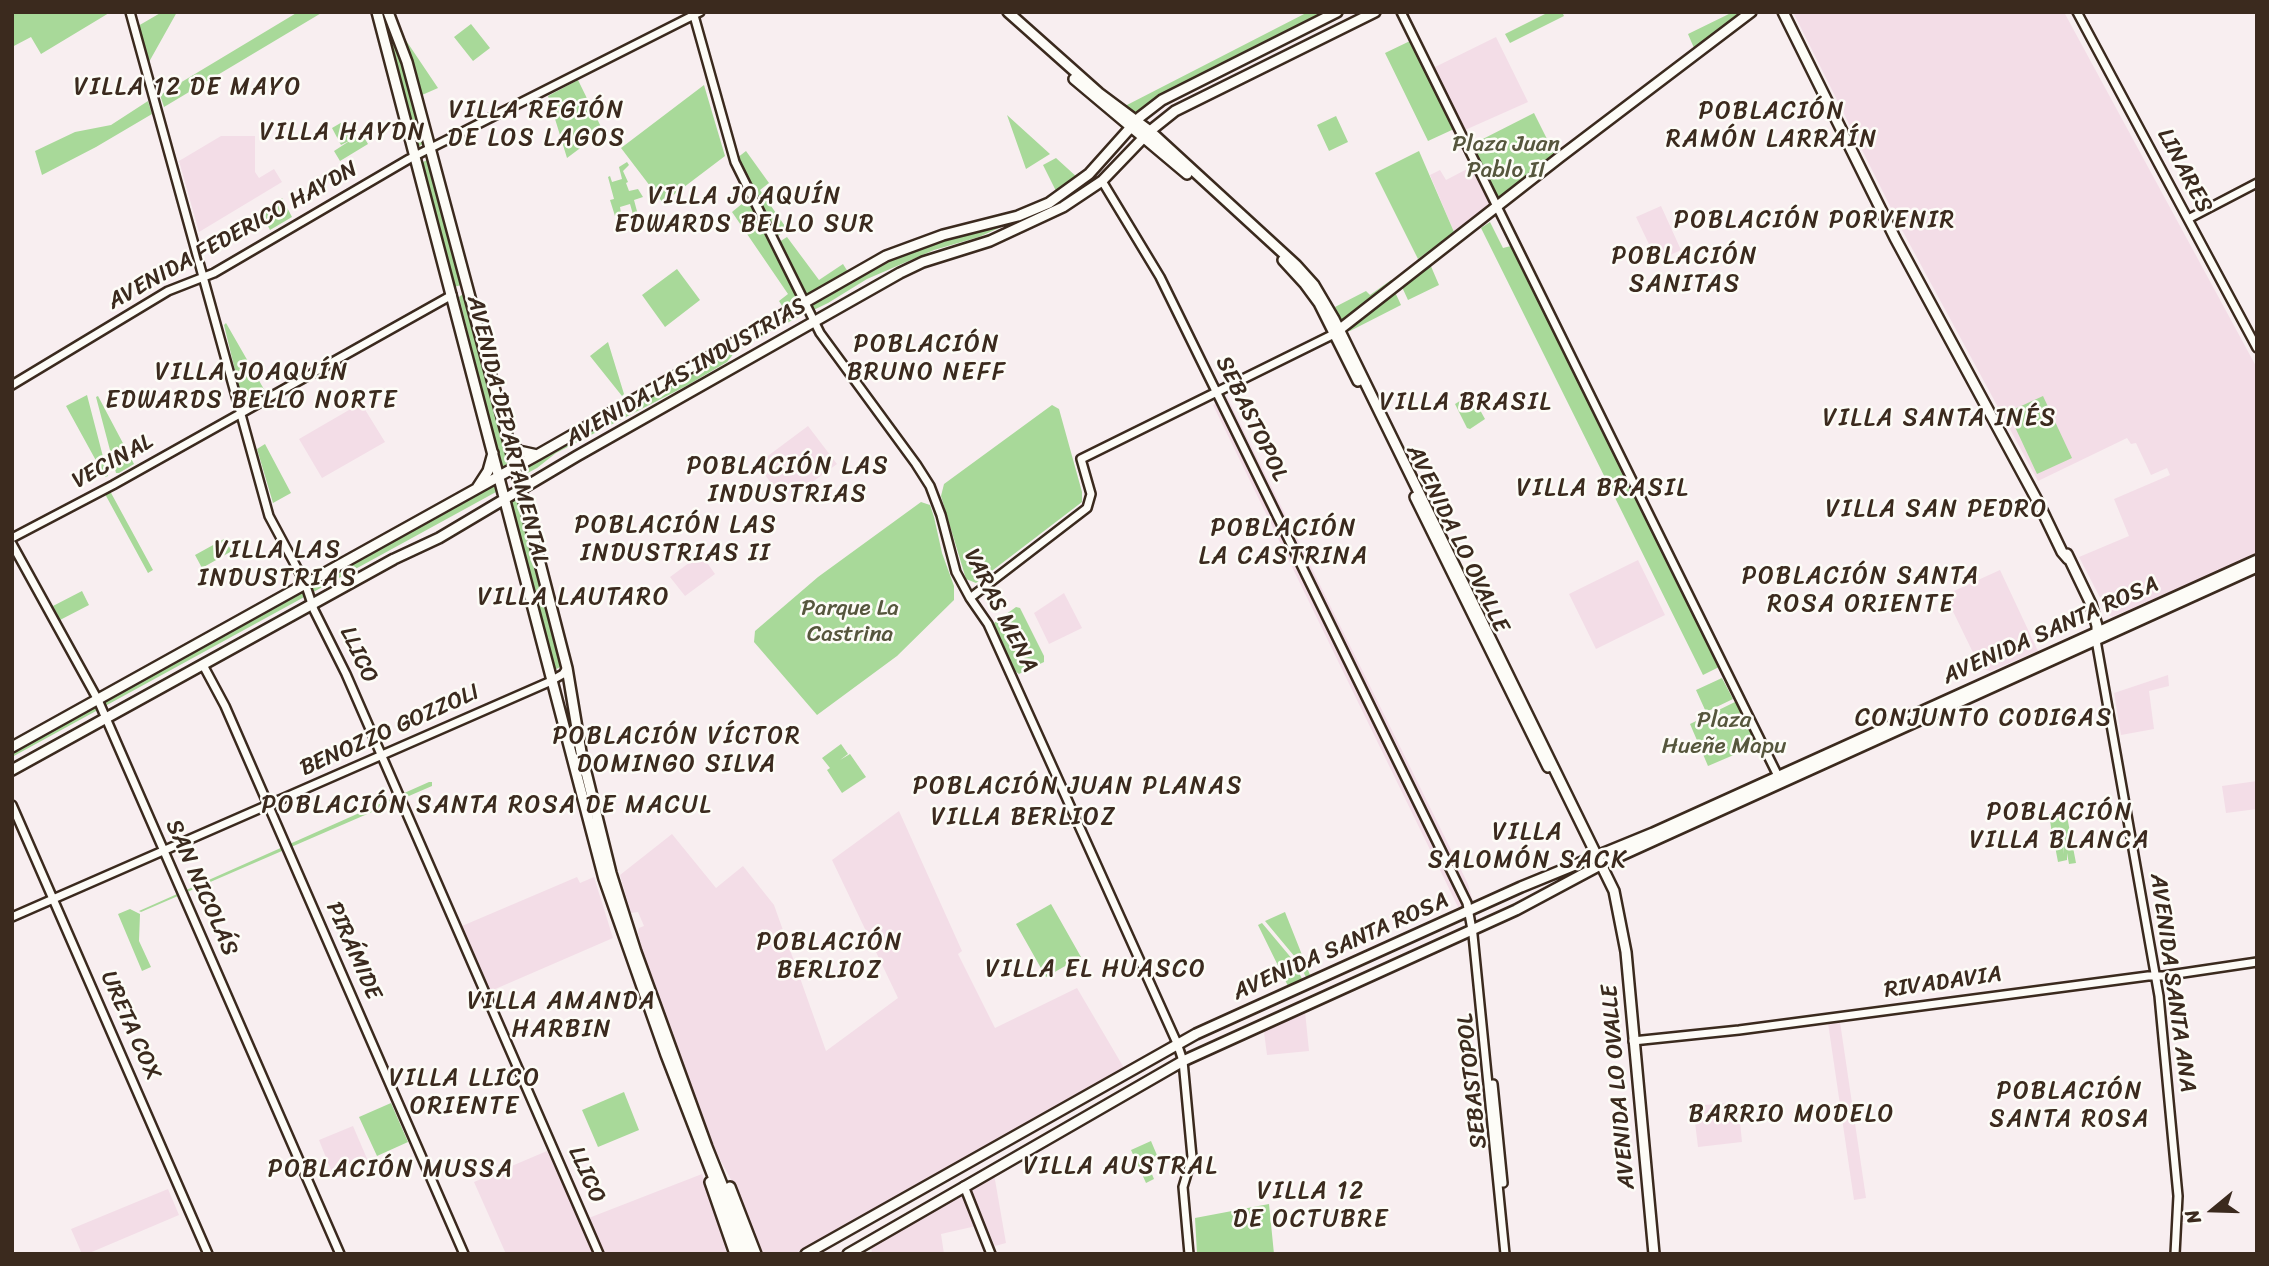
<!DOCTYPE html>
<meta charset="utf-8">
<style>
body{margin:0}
#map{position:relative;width:2269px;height:1266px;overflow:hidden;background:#f8eef0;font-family:Sriracha,sans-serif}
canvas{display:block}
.frame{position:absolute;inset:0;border:14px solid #3b2a1e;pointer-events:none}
.north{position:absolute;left:2178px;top:1175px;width:70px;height:70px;-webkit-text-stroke:5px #fdfcf7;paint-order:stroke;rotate:251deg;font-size:19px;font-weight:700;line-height:28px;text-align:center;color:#3b2a1e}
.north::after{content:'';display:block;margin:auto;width:24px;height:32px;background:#3b2a1e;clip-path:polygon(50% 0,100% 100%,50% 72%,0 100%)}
</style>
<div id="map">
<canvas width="2269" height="1266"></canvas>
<div class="frame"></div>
<div class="north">N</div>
</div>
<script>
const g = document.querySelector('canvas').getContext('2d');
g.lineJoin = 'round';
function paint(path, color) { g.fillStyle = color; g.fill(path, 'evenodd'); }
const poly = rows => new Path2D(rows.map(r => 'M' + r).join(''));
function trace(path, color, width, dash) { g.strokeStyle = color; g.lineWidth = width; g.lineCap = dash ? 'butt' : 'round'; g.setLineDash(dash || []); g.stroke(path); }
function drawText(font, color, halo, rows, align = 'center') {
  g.font = font + ' Sriracha,sans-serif'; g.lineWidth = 5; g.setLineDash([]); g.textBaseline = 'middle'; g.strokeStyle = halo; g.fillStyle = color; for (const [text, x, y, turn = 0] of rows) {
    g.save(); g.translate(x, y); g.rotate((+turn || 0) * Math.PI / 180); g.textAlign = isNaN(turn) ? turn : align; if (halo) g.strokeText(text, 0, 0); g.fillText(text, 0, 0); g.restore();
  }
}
paint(poly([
 [1793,12,2064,12,2257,368,2257,555,2112,617,2109,615,2079,557,2129,536,2114,499,2170,475,2167,468,2151,475,2136,443,2131,444,2127,438,2038,481,1902,230],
 [1496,37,1528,102,1465,130,1433,68],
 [221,136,255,136,255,172,259,178,274,169,282,182,199,232,179,161],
 [1471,167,1490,204,1454,232,1430,175,1440,170,1446,180],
 [1661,206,1681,250,1657,261,1636,217],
 [1227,397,1468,884,1473,902,1460,908,1458,907,1213,405],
 [361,403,385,442,322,478,299,439],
 [808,426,837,464,785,502,757,464],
 [701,554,715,574,685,596,670,577],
 [1638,560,1665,615,1596,649,1569,594],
 [2000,570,2038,651,1991,671,1981,669,1945,595],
 [1064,593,1082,628,1049,644,1034,613],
 [2168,675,2169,686,2149,691,2154,729,2121,735,2114,693],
 [2257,781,2257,809,2226,813,2222,786],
 [899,811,962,951,958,954,995,1028,1077,988,1124,1068,794,1254,761,1254,740,1196,717,1154,644,959,638,932,639,928,644,926,638,912,631,913,620,875,672,834,716,888,743,866,774,905,826,1051,898,998,832,860],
 [577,877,580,883,594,877,613,938,493,990,490,989,462,926],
 [1305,1011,1309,1051,1267,1055,1264,1032,1267,1029],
 [1840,1022,1866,1198,1854,1200,1828,1023],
 [1738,1102,1742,1142,1698,1147,1693,1106],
 [353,1126,368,1161,333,1175,319,1140],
 [547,1151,581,1221,702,1174,727,1254,506,1254,474,1182],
 [994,1174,1006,1243,995,1246,985,1224,941,1234,944,1254,872,1254,871,1245],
 [168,1189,179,1215,87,1254,82,1254,71,1229]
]), '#f3dde7');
paint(poly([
 [12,12,108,12,109,13,41,54,31,37,12,47],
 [162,12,177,12,149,62,138,26],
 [298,12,323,12,164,107,160,95],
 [1308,12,1332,12,1140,112,1136,112,1125,106],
 [1549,12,1562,12,1564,16,1510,43,1505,34],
 [1733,12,1743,12,1694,48,1688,34],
 [471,24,490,48,473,61,454,37],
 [405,39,438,88,422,95],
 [394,40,427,142,417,147,388,41],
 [1410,41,1454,129,1428,141,1385,53],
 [578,80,603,131,567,158,548,96],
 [704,85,725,156,663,203,621,148],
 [148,101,152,114,96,147,42,175,35,151,75,132,111,125],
 [1534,113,1555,155,1499,199,1495,198,1469,146],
 [1007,115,1050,154,1026,169],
 [1336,116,1348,142,1329,151,1317,125],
 [344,121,353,139,362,134,368,144,340,161,334,151,351,140,341,145,332,128],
 [746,151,769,183,760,190,787,229,777,237,737,158],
 [1419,151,1454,232,1418,259,1375,173],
 [431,158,465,284,454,287,421,163],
 [1056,158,1078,178,1057,193,1043,165],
 [627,162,629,165,623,171,628,182,626,183,629,191,638,189,643,197,634,200,638,215,634,218,630,204,620,207,621,213,615,216,610,200,614,199,608,177,610,176,612,182,622,179,619,167],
 [282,198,292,217,270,230,260,211],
 [749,198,798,301,784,309,779,301,788,294,732,212],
 [1490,222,1503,248,1511,246,1719,667,1703,675,1481,228],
 [1004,223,1001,227,979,237,934,250,867,279,828,303,768,332,735,352,727,362,688,385,556,453,537,468,522,476,520,467,907,249],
 [787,237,819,280,843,264,848,272,805,297,779,242],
 [1430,264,1439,285,1408,300,1402,287],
 [677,269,700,300,665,327,642,295],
 [1391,280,1392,281,1342,321,1335,307,1366,291,1370,295],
 [1395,292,1401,305,1350,331,1347,328],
 [463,294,467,295,512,464,502,468,459,297],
 [226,323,265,391,243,403,224,325],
 [608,342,624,394,622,396,590,356],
 [1471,394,1485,419,1470,429,1467,428,1455,404],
 [87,395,108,476,105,477,66,406],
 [98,396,134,464,119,473,116,473,96,397],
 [2043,396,2072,458,2037,474,2008,412],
 [1052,405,1059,409,1082,492,1082,502,976,583,966,579,941,496,944,484],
 [265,444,291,493,273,503,257,449],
 [493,482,496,492,12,757,12,749],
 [110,491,153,570,148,573,105,494],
 [518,495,563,666,554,670,510,499],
 [921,502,930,505,934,517,942,553,954,586,954,600,897,656,817,715,754,642,755,631,818,577],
 [224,539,232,551,202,568,195,555],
 [82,591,89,605,60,620,53,606],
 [1016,607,1020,608,1044,656,1044,662,1019,674,1014,670,994,623],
 [1722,678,1733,699,1706,712,1696,690],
 [1737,701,1758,742,1757,745,1708,766,1690,724],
 [841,744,848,754,840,760,850,754,866,777,842,793,827,770,830,768,822,758],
 [429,782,432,782,432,786,141,912,139,911],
 [2066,811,2076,863,2069,864,2067,853,2067,860,2058,862,2054,841,2062,839,2064,854,2063,839,2053,840,2049,814],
 [1051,904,1081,957,1046,977,1016,924],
 [130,909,140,914,139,941,151,967,142,971,118,914],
 [1285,912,1310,975,1306,977,1295,957,1265,921],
 [1262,923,1293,960,1302,979,1288,986,1258,925],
 [624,1092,639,1130,598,1147,582,1110],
 [391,1103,408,1142,377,1156,359,1117],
 [1151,1141,1159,1160,1148,1165,1154,1179,1146,1183,1131,1150],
 [1269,1204,1274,1254,1197,1254,1195,1218]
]), '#a8d999');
const minor = poly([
 [130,12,269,516,305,583,314,610,346,674,599,1254],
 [693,12,735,162,820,333,916,464,930,486,941,515,956,572,970,598,988,624,1177,1043,1183,1061,1192,1157,1183,1187,1189,1254],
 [1401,12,1778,776,1782,776],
 [2077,12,2257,348],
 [1102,181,1160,277,1467,903,1473,935,1505,1254],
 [2188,219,2257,183],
 [12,385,168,291,214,273,409,159,700,12],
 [12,538,113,485,452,295],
 [12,544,98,700,340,1254],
 [970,598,1087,508,1091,494,1081,459,1334,334],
 [2096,640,2159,996,2178,1196,2175,1254],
 [203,665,225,706,464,1254],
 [12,805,208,1254],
 [12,917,549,682,563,674,567,668],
 [1633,1041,1739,1030,2148,976,2163,976,2257,962],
 [1493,1084,1503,1183],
 [964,1186,991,1254]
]);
const major = poly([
 [377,12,604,879,666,1055,743,1254],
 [388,12,407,62,509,443,567,668,581,752,611,873,636,952,707,1147,750,1254],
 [1008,12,1099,93,1150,131,1296,265,1314,285,1334,319,1614,891,1626,952,1654,1254],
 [1783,12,1895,238,2038,502,2062,552,2068,559],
 [1074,79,1187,174],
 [1283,260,1305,284,1319,303,1358,381],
 [1335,333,1560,157,1751,12],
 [509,443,519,451,537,455],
 [477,488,488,471,493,453],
 [1415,497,1548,767],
 [2067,554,2091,604,2097,626,2097,635],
 [12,747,539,454,886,256,943,235,1018,216,1049,203,1089,174,1140,117,1162,100,1337,12],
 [12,770,394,559,439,538,577,456,900,273,923,262,990,241,1063,207,1102,181,1150,131,1175,111,1375,12],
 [710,1182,735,1254],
 [730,1187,756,1254],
 [806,1254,1196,1034,1521,887,1653,833,2257,560],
 [848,1254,1183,1061,1516,910,1602,864,2257,567]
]);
trace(minor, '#3b2a1e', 12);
trace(major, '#3b2a1e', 14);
trace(minor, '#fdfcf7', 7);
trace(major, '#fdfcf7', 9);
drawText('23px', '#56563d', '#fdfcf7', [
 ["Plaza Juan",1506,145],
 ["Pablo II",1506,171],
 ["Parque La",850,609],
 ["Castrina",850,635],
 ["Plaza",1724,721],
 ["Hueñe Mapu",1724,747]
]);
drawText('23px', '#3b2a1e', '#fdfcf7', [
 ["LINARES",2184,171,62],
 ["AVENIDA FEDERICO HAYDN",233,236,-29],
 ["AVENIDA LAS INDUSTRIAS",686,373,-30],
 ["SEBASTOPOL",1251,419,64],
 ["AVENIDA DEPARTAMENTAL",507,431,76],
 ["VECINAL",113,462,-29],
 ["AVENIDA LO OVALLE",1457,539,64],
 ["VARAS MENA",1000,611,63],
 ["AVENIDA SANTA ROSA",2051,631,-24],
 ["LLICO",358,655,65],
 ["BENOZZO GOZZOLI",390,731,-24],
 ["SAN NICOLÁS",201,888,66],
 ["AVENIDA SANTA ROSA",1341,947,-24],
 ["PIRÁMIDE",353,951,66],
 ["RIVADAVIA",1943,983,-8],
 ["AVENIDA SANTA ANA",2172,983,82],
 ["URETA COX",130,1026,66],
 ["SEBASTOPOL",1473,1081,-96],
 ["AVENIDA LO OVALLE",1619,1087,-95],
 ["LLICO",586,1175,66]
]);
g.letterSpacing = '2px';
drawText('24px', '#3b2a1e', '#fdfcf7', [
 ["VILLA 12 DE MAYO",188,88],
 ["VILLA REGIÓN",537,111],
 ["DE LOS LAGOS",537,139],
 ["POBLACIÓN",1772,112],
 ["RAMÓN LARRAÍN",1772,140],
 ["VILLA HAYDN",343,133],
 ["VILLA JOAQUÍN",745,197],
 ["EDWARDS BELLO SUR",745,225],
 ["POBLACIÓN PORVENIR",1815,221],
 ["POBLACIÓN",1685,257],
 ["SANITAS",1685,285],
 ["POBLACIÓN",927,345],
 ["BRUNO NEFF",927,373],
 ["VILLA JOAQUÍN",252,373],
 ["EDWARDS BELLO NORTE",252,401],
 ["VILLA BRASIL",1466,403],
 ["VILLA SANTA INÉS",1940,419],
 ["POBLACIÓN LAS",788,467],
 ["INDUSTRIAS",788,495],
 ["VILLA BRASIL",1603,489],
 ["VILLA SAN PEDRO",1937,510],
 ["POBLACIÓN LAS",676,526],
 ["INDUSTRIAS II",676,554],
 ["POBLACIÓN",1284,529],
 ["LA CASTRINA",1284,557],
 ["VILLA LAS",278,551],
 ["INDUSTRIAS",278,579],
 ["POBLACIÓN SANTA",1861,577],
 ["ROSA ORIENTE",1861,605],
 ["VILLA LAUTARO",574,598],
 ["CONJUNTO CODIGAS",1984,719],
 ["POBLACIÓN VÍCTOR",677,737],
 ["DOMINGO SILVA",677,765],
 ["POBLACIÓN JUAN PLANAS",1078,787],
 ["POBLACIÓN SANTA ROSA DE MACUL",487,806],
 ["POBLACIÓN",2060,813],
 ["VILLA BLANCA",2060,841],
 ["VILLA BERLIOZ",1024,818],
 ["VILLA",1528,833],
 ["SALOMÓN SACK",1528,861],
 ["POBLACIÓN",830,943],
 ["BERLIOZ",830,971],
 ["VILLA EL HUASCO",1096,970],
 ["VILLA AMANDA",562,1002],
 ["HARBIN",562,1030],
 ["VILLA LLICO",465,1079],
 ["ORIENTE",465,1107],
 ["POBLACIÓN",2070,1092],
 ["SANTA ROSA",2070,1120],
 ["BARRIO MODELO",1792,1115],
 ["VILLA AUSTRAL",1121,1167],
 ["POBLACIÓN MUSSA",391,1170],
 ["VILLA 12",1311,1192],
 ["DE OCTUBRE",1311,1220]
]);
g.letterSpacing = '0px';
</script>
